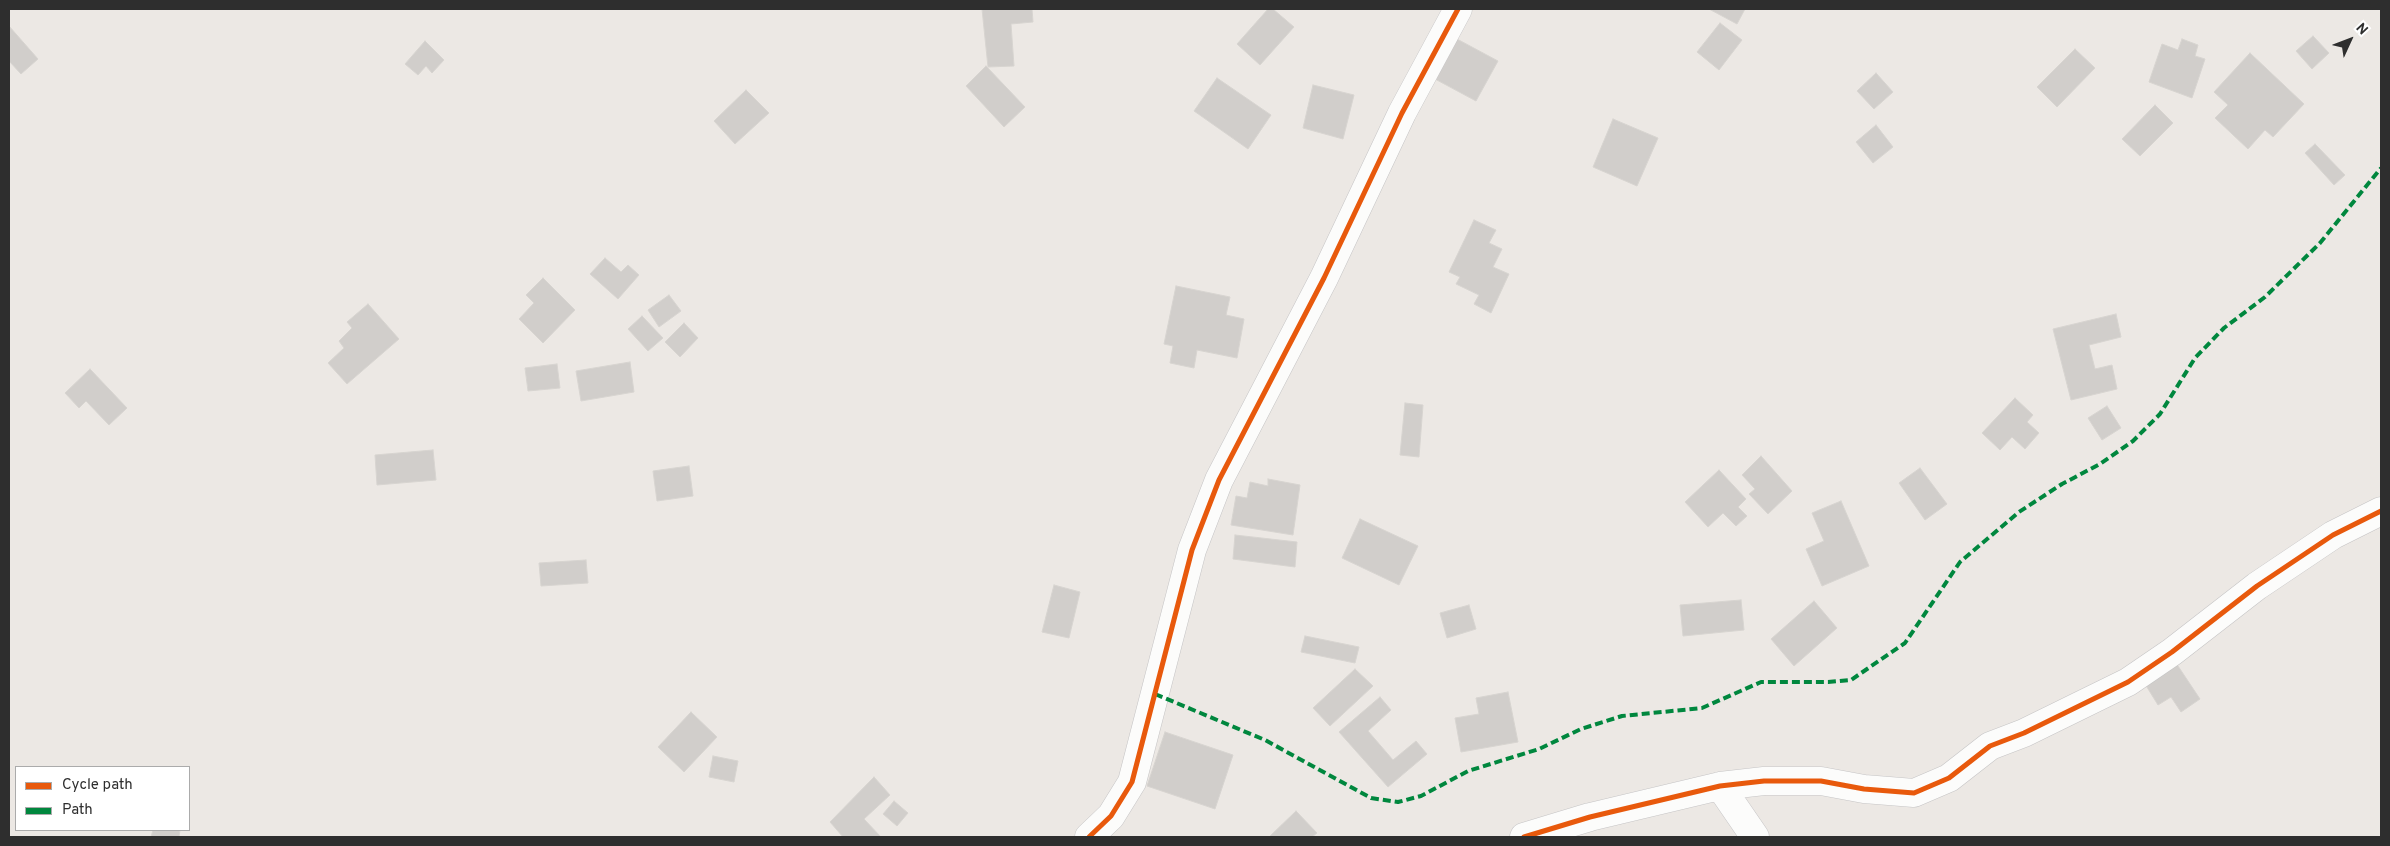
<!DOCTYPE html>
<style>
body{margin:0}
#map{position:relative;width:2390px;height:846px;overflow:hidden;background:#ece8e4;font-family:Overpass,sans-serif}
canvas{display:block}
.frame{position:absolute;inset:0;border:10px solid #2e2e2e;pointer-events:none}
.legend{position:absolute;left:15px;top:766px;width:175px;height:65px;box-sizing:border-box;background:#fff;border:1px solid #ababab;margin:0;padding:6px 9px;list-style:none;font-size:15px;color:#2e2e2e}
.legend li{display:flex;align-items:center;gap:10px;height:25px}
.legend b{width:25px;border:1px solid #ababab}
.north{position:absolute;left:2325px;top:15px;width:50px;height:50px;-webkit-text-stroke:4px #fff;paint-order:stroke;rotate:47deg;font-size:14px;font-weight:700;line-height:20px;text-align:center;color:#2e2e2e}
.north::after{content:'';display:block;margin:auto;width:18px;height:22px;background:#2e2e2e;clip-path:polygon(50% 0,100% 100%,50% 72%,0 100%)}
</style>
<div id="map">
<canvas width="2390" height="846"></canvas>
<div class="frame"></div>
<ul class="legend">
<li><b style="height:6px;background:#e8590c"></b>Cycle path</li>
<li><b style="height:6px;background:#00873e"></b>Path</li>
</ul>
<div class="north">N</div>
</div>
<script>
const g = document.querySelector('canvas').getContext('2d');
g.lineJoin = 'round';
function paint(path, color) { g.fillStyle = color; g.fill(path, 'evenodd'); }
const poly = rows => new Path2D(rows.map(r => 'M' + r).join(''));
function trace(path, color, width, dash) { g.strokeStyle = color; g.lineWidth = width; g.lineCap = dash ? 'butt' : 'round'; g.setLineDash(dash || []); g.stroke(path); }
const building = poly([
 [982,9,1032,9,1033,22,1011,24,1014,66,988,67,982,9],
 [1268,9,1273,9,1294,27,1260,65,1237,44,1268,9],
 [1709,9,1745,9,1737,24,1709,9],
 [1720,23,1742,40,1719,70,1697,52,1720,23],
 [9,26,38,59,21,74,9,61,9,26],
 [2313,36,2329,53,2312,69,2296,51,2313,36],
 [1457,39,1498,61,1476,101,1435,79,1457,39],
 [2182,39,2198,45,2195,56,2205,59,2192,98,2149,82,2162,44,2178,50,2182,39],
 [425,41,444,60,432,73,426,66,418,75,405,64,425,41],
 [2075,49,2095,68,2057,107,2037,87,2075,49],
 [2250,53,2304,104,2273,137,2265,130,2248,149,2215,118,2228,105,2214,92,2250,53],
 [986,66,1025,107,1004,127,966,86,986,66],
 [1876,73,1893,92,1874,109,1857,91,1876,73],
 [1217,78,1271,115,1248,149,1194,111,1217,78],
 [1313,85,1354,95,1343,139,1303,128,1313,85],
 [746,90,769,113,735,144,714,121,746,90],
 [2155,105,2173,123,2140,156,2122,139,2155,105],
 [1613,119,1658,138,1637,186,1593,167,1613,119],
 [1876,125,1893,147,1873,163,1856,142,1876,125],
 [2315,144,2345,175,2334,185,2305,153,2315,144],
 [1474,220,1496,230,1489,243,1502,249,1493,267,1509,274,1491,313,1474,304,1479,295,1456,284,1460,277,1449,272,1474,220],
 [605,258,621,272,628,265,639,275,618,299,590,274,605,258],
 [543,278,575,310,543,343,519,319,534,303,526,295,543,278],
 [1176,286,1230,297,1226,315,1244,319,1237,358,1197,350,1194,368,1170,363,1173,346,1164,344,1176,286],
 [669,295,681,311,659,327,648,310,669,295],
 [368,304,399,339,347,384,328,363,344,348,339,341,352,328,347,322,368,304],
 [2116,314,2121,337,2089,345,2095,369,2112,365,2117,389,2071,400,2053,329,2116,314],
 [642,316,663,338,648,351,628,329,642,316],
 [684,323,698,338,680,357,665,342,684,323],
 [630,362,634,392,581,401,576,371,630,362],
 [557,364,560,388,528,391,525,368,557,364],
 [90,369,127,408,109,425,86,401,79,408,65,393,90,369],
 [2015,398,2033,415,2027,422,2039,433,2025,449,2012,437,2000,450,1982,433,2015,398],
 [1405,403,1423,405,1419,457,1400,455,1405,403],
 [2107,406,2121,428,2102,440,2088,418,2107,406],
 [433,450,436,480,377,485,375,455,433,450],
 [1761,456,1792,491,1768,514,1749,494,1755,489,1742,475,1761,456],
 [689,466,693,496,657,501,653,471,689,466],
 [1920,468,1947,504,1925,520,1899,483,1920,468],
 [1719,470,1746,499,1738,507,1747,516,1736,526,1723,513,1708,527,1685,502,1719,470],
 [1268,479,1300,485,1293,535,1231,525,1236,496,1247,498,1250,482,1268,486,1268,479],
 [1841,501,1869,566,1822,586,1806,549,1824,541,1812,513,1841,501],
 [1360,519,1418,546,1399,585,1342,558,1360,519],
 [1235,535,1297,542,1295,567,1233,559,1235,535],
 [586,560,588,583,541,586,539,563,586,560],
 [1054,585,1080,592,1069,638,1042,632,1054,585],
 [1741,600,1744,630,1683,636,1680,605,1741,600],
 [1814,601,1837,628,1794,666,1771,639,1814,601],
 [1469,605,1476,629,1447,638,1440,613,1469,605],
 [1305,636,1359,647,1355,663,1301,652,1305,636],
 [2176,663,2200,699,2181,712,2171,697,2158,705,2145,684,2176,663],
 [1355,669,1373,686,1330,726,1313,708,1355,669],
 [1508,692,1518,742,1461,752,1455,718,1479,714,1476,698,1508,692],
 [1380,697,1391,710,1368,731,1393,760,1416,741,1427,754,1388,787,1339,732,1380,697],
 [691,712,717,737,684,772,658,747,691,712],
 [1165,732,1233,755,1215,809,1147,786,1165,732],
 [713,756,738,761,734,782,709,777,713,756],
 [874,777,890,795,864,819,881,837,843,837,830,822,874,777],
 [894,801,908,813,897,826,883,814,894,801],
 [1296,811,1317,833,1312,837,1269,837,1296,811],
 [153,830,180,830,179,837,151,837,153,830]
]);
paint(building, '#d1cecb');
trace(building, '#d7d4d0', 1);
const street = poly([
 [1720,786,1755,837],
 [1089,837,1111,816,1132,782,1192,550,1219,480,1324,278,1402,113,1458,9],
 [1524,837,1590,817,1720,786,1764,781,1821,781,1864,789,1914,793,1949,778,1990,746,2024,733,2128,682,2172,652,2257,586,2333,535,2381,511]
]);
trace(street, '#c5c4c5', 29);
trace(street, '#fcfcfb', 28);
trace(poly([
 [1155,694,1265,740,1371,798,1398,802,1421,796,1468,771,1539,749,1581,729,1622,716,1702,708,1761,682,1828,682,1851,680,1905,643,1960,562,2019,512,2062,484,2100,464,2133,441,2160,414,2195,358,2224,328,2265,297,2320,243,2381,168]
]), '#00873e', 4, [8, 4]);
trace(poly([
 [1089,837,1111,816,1132,782,1192,550,1219,480,1324,278,1402,113,1458,9],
 [1524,837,1590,817,1720,786,1764,781,1821,781,1864,789,1914,793,1949,778,1990,746,2024,733,2128,682,2172,652,2257,586,2333,535,2381,511]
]), '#e8590c', 5);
</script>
